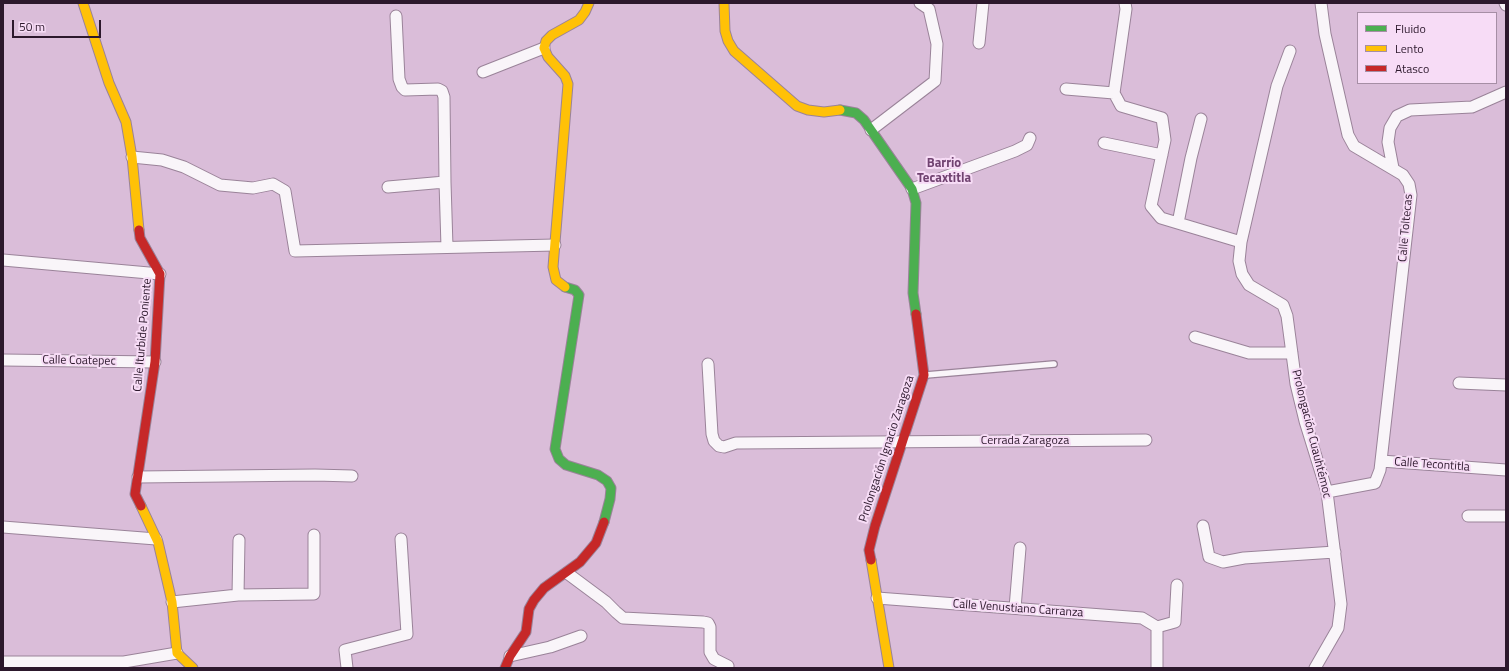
<!DOCTYPE html>
<meta charset="utf-8">
<style>
body{margin:0}
#map{position:relative;width:1509px;height:671px;overflow:hidden;background:#dabdd9;font-family:"Titillium Web",sans-serif}
canvas{display:block}
.frame{position:absolute;inset:0;border:4px solid #2c182c;pointer-events:none}
.legend{position:absolute;left:1357px;top:12px;width:140px;height:72px;box-sizing:border-box;background:#f7dcf6;border:1px solid #a68ea5;margin:0;padding:5px 7px;list-style:none;font-size:12px;color:#2c182c}
.legend li{display:flex;align-items:center;gap:8px;height:20px}
.legend b{width:20px;border:1px solid #a68ea5}
.scale{position:absolute;left:12px;top:20px;width:89px;height:18px;box-sizing:border-box;border:2px solid #2c182c;border-top:0;padding-left:5px;font-size:12px;line-height:14px;white-space:nowrap;color:#2c182c;-webkit-text-stroke:3px #f7dcf6;paint-order:stroke}
</style>
<div id="map">
<canvas width="1509" height="671"></canvas>
<div class="frame"></div>
<ul class="legend">
<li><b style="height:5px;background:#4caf50"></b>Fluido</li>
<li><b style="height:5px;background:#ffc107"></b>Lento</li>
<li><b style="height:5px;background:#c62828"></b>Atasco</li>
</ul>
<div class="scale">50 m</div>
</div>
<script>
const g = document.querySelector('canvas').getContext('2d');
g.lineJoin = 'round';
const poly = rows => new Path2D(rows.map(r => 'M' + r).join(''));
function trace(path, color, width, dash) { g.strokeStyle = color; g.lineWidth = width; g.lineCap = dash ? 'butt' : 'round'; g.setLineDash(dash || []); g.stroke(path); }
function drawText(font, color, halo, rows, align = 'center') {
  g.font = font + ' "Titillium Web",sans-serif'; g.lineWidth = 4; g.setLineDash([]); g.textBaseline = 'middle'; g.strokeStyle = halo; g.fillStyle = color; for (const [text, x, y, turn = 0] of rows) {
    g.save(); g.translate(x, y); g.rotate((+turn || 0) * Math.PI / 180); g.textAlign = isNaN(turn) ? turn : align; if (halo) g.strokeText(text, 0, 0); g.fillText(text, 0, 0); g.restore();
  }
}
const lane = poly([
 [926,375,1054,364]
]);
const street = poly([
 [1125,3,1126,9,1114,93,1121,106,1162,118,1165,140,1151,206,1161,218,1241,242],
 [1321,3,1325,34,1348,135,1354,146,1403,175,1409,184,1411,195,1380,470,1375,483,1327,492],
 [1505,3,1506,5],
 [396,16,399,79,402,87,405,90,438,89,442,91,444,97,445,182,447,247],
 [979,43,983,3],
 [1290,51,1277,86,1241,242,1239,261,1242,274,1249,285,1283,305,1287,316,1296,384,1305,421,1327,492,1341,604,1338,628,1315,668],
 [483,72,544,48],
 [1066,89,1114,93],
 [871,130,935,81,937,44,929,9,920,3],
 [1104,143,1162,155],
 [132,157,162,160,184,167,220,185,253,188,273,184,285,191,295,251,555,245],
 [1393,168,1388,142,1390,128,1397,116,1410,110,1472,107,1506,92],
 [388,187,445,182],
 [912,189,1015,151,1027,145,1030,138],
 [1178,223,1191,158,1201,119],
 [3,260,160,274],
 [1195,337,1249,353,1292,353],
 [3,360,155,362],
 [708,364,712,434,714,441,719,446,724,447,736,443,1146,440],
 [1459,383,1506,385],
 [1381,461,1506,470],
 [138,477,315,475,352,476],
 [1468,516,1506,516],
 [1203,526,1209,557,1223,562,1244,558,1335,552],
 [3,527,156,539],
 [567,573,606,602,616,612,623,618,703,622,708,623,710,627,710,652,714,659,728,666],
 [238,595,239,540],
 [877,598,1142,618,1157,627],
 [172,602,238,595,314,594,314,535],
 [1015,608,1020,548],
 [1157,627,1175,622,1177,585],
 [510,656,550,647,581,636],
 [3,662,124,662,177,653],
 [347,668,345,650,407,634,401,539],
 [1157,668,1157,627]
]);
const fast = poly([
 [840,110,856,113,864,120,912,189,916,203,913,293,916,314],
 [565,287,575,290,579,295,555,449,559,459,566,465,598,475,607,481,611,488,610,499,604,522]
]);
const slow = poly([
 [83,3,109,83,126,122,132,157,139,230],
 [724,3,725,31,728,41,734,51,797,106,808,110,824,112,840,110],
 [565,287,556,280,553,267,568,84,565,76,548,57,544,48,546,41,552,35,579,20,585,12,589,3],
 [141,506,158,542,172,602,177,653,193,668],
 [871,560,889,668]
]);
const jam = poly([
 [139,230,140,238,160,274,155,362,135,494,141,506],
 [871,560,869,550,875,526,924,375,916,314],
 [505,668,510,656,526,632,529,609,534,600,544,588,580,562,596,543,604,522]
]);
trace(lane, '#9a8399', 8);
trace(street, '#9a8399', 13);
trace(fast, '#9a8399', 11);
trace(slow, '#9a8399', 11);
trace(jam, '#9a8399', 11);
trace(lane, '#f9f5f9', 5.5);
trace(street, '#f9f5f9', 11);
trace(fast, '#4caf50', 9);
trace(slow, '#ffc107', 9);
trace(jam, '#c62828', 9);
drawText('12px', '#2c182c', '#f7dcf6', [
 ["Calle Toltecas",1406,228,-85],
 ["Calle Iturbide Poniente",143,335,-85],
 ["Calle Coatepec",79,361,1],
 ["Prolongación Cuauhtémoc",1311,434,76],
 ["Cerrada Zaragoza",1025,441],
 ["Prolongación Ignacio Zaragoza",887,449,-72],
 ["Calle Tecontitla",1432,465,4],
 ["Calle Venustiano Carranza",1018,609,4]
]);
drawText('bold 13px', '#714371', '#f7dcf6', [
 ["Barrio",944,164],
 ["Tecaxtitla",944,179]
]);
</script>
